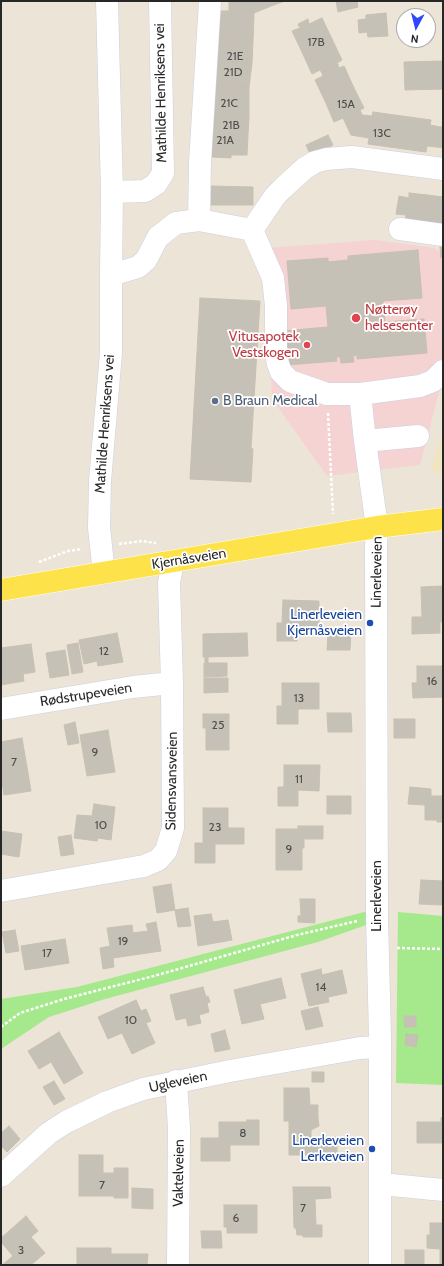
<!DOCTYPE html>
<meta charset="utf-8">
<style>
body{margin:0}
#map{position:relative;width:444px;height:1266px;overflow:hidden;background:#ece4d6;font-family:Cabin,sans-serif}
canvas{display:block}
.frame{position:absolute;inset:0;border:2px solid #272727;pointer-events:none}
.north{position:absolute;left:396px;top:8px;width:40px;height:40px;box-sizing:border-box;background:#fff;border:1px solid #a9a9a9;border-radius:50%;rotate:187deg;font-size:11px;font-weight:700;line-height:16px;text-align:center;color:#272727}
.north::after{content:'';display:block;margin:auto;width:14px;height:18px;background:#3047ff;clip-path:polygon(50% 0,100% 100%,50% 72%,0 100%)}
</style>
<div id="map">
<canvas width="444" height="1266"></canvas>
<div class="frame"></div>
<div class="north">N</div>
</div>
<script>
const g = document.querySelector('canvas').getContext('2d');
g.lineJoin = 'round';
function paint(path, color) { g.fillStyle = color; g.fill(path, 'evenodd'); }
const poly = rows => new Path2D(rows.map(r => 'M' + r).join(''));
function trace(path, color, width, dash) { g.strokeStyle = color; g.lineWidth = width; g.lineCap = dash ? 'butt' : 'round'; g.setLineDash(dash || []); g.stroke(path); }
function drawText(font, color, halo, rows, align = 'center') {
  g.font = font + ' Cabin,sans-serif'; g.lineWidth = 3.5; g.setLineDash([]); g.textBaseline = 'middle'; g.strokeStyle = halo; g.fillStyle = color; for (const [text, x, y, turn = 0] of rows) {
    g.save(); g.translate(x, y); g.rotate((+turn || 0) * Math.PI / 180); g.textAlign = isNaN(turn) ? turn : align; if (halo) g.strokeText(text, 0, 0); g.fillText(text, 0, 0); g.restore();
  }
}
paint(poly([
 [443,431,443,475,430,471]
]), '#f0e5c3');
paint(poly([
 [375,240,434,248,443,253,443,384,439,392,420,465,327,476,272,399,267,248]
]), '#f4d3d2');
paint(poly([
 [368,911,369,924,318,942,105,999,49,1017,1,1049,1,999,77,987],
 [398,912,443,916,443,1085,396,1083]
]), '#a5e98c');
const building = poly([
 [229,1,235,1,254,13,253,41,218,39,219,11,229,11,229,1],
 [235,1,269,1,271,6,254,13,235,1],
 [269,1,285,1,271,6,269,1],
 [336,1,357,1,358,7,338,12,336,1],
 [386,13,388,36,368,37,367,32,359,33,358,20,366,19,366,15,386,13],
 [322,18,332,39,302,52,292,31,300,28,298,24,308,19,309,24,322,18],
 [218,39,253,41,252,63,217,61,218,39],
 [332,39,342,60,337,63,338,65,322,73,320,70,312,74,302,52,332,39],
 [217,61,252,63,249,87,216,86,217,61],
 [443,61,443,89,405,90,404,62,443,61],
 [338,65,339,68,344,66,354,88,325,101,315,80,323,76,322,73,338,65],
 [216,86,249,87,249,118,214,116,216,86],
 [354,88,364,108,360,110,362,115,351,135,343,118,334,122,325,101,354,88],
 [373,112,431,120,430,125,440,127,437,147,427,146,426,152,368,144,369,138,351,135,362,115,372,116,373,112],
 [214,116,249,118,248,135,213,133,214,116],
 [440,127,443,127,443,148,437,147,440,127],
 [213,133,248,135,247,155,231,155,231,158,212,157,213,133],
 [328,135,333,145,311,156,306,145,328,135],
 [211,186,253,187,253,205,211,205,211,186],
 [409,193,427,195,422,227,405,225,406,215,396,214,399,196,409,198,409,193],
 [427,195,443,197,443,230,422,227,427,195],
 [440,247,443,247,443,258,441,258,440,247],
 [418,250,422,298,383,301,385,322,424,319,427,353,357,359,357,355,353,356,354,362,341,363,340,357,336,357,337,361,286,365,283,331,328,327,326,306,291,309,287,261,328,258,328,262,348,260,348,256,418,250],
 [200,298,260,301,251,448,253,449,251,482,190,479,200,298],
 [443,586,443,622,440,622,440,633,412,634,412,617,422,617,421,587,443,586],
 [283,600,319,601,319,626,298,626,297,641,277,641,277,623,282,623,283,600],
 [334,630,351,631,350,650,327,650,328,634,334,634,334,630],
 [117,633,123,662,98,666,97,661,84,664,79,640,117,633],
 [247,633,248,656,203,657,203,634,247,633],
 [78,643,83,672,72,674,67,645,78,643],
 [31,644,35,672,23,674,24,681,1,685,1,648,31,644],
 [65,650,69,675,50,678,46,653,65,650],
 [205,657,208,657,208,663,227,663,227,676,204,677,204,663,205,663,205,657],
 [417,666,443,666,443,697,413,698,412,683,417,683,417,666],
 [204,678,228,678,228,692,204,693,204,678],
 [282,683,319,683,319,709,298,709,298,724,277,724,277,706,282,706,282,683],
 [327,713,351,713,352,732,328,732,327,713],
 [203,714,229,714,229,750,206,750,206,728,203,728,203,714],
 [394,719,415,719,415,738,394,738,394,719],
 [75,722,79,743,68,745,64,725,75,722],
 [108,730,115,772,87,776,80,735,108,730],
 [22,738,31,791,4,795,1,776,1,742,22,738],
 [284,765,320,765,319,791,298,790,298,806,278,806,278,787,284,787,284,765],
 [410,787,431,789,431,796,443,796,443,822,437,822,437,820,425,820,425,805,408,804,410,787],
 [327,796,351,796,351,814,327,814,327,796],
 [94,804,115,807,111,840,98,838,97,841,74,838,77,815,92,816,94,804],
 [203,808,228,808,228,828,244,828,244,844,215,844,215,863,195,863,195,843,203,843,203,808],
 [298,826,323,826,323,839,304,839,304,848,302,848,302,870,276,870,276,829,298,829,298,826],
 [1,831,22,834,19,857,1,854,1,831],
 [71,835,74,854,61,856,58,837,71,835],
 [421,880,443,881,443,905,419,904,421,880],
 [171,884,175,910,157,913,153,887,171,884],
 [300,899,315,899,315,923,298,922,298,916,301,916,300,899],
 [188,908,191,926,178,927,175,910,188,908],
 [211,914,213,922,228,920,232,940,198,946,194,916,211,914],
 [156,922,161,951,113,958,114,967,103,969,100,948,110,946,107,928,132,925,133,933,148,931,146,924,156,922],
 [15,930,19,951,6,953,2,932,15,930],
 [65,939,69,963,25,970,21,946,65,939],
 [321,969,322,975,342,970,347,993,328,997,329,1002,309,1006,301,974,321,969],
 [281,978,286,998,260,1004,264,1019,242,1024,234,990,281,978],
 [203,987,206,997,208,996,210,1002,207,1003,209,1012,199,1015,201,1023,188,1026,186,1018,176,1020,170,995,203,987],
 [136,1000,141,1011,146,1009,151,1021,146,1023,155,1043,132,1054,122,1033,108,1039,98,1017,136,1000],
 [318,1007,323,1026,306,1030,301,1011,318,1007],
 [404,1016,416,1016,416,1027,405,1027,404,1016],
 [225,1030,230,1049,215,1052,211,1034,225,1030],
 [59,1032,83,1073,64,1084,51,1062,39,1069,28,1051,59,1032],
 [406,1034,418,1035,416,1047,405,1045,406,1034],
 [312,1072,324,1072,324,1082,312,1082,312,1072],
 [54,1081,65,1099,54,1105,43,1087,54,1081],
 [284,1088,309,1088,310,1105,318,1105,318,1118,319,1126,311,1130,311,1138,337,1137,337,1155,320,1155,320,1160,308,1160,308,1155,289,1155,289,1121,284,1121,284,1088],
 [441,1118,443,1118,443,1143,417,1143,417,1122,441,1122,441,1118],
 [247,1120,259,1120,259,1145,230,1145,230,1161,201,1161,201,1138,219,1138,219,1122,247,1122,247,1120],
 [9,1126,20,1139,7,1152,1,1146,1,1133,9,1126],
 [79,1155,103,1155,103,1173,114,1173,114,1168,128,1168,128,1198,114,1198,114,1196,79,1196,79,1155],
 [293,1187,330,1187,331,1198,315,1199,316,1225,322,1225,322,1237,303,1237,303,1235,297,1235,296,1228,294,1228,293,1187],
 [132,1188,153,1189,153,1209,132,1208,132,1188],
 [224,1205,257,1205,257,1233,227,1233,227,1227,224,1227,224,1205],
 [26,1216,38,1231,31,1237,45,1253,31,1265,2,1265,13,1256,1,1242,1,1238,26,1216],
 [430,1223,443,1223,443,1265,440,1265,440,1249,427,1248,427,1235,430,1235,430,1223],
 [201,1231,221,1231,222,1248,202,1248,201,1231],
 [77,1248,111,1248,111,1254,148,1254,147,1265,77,1265,77,1248],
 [405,1250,424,1250,424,1265,405,1265,405,1250]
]);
paint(building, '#c6c1b7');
trace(building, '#c7c0b0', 1);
const minor = poly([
 [107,1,112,192,111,275],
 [112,192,145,191,156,184,163,173,160,1],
 [199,220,252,230,275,196,283,188,305,168,315,162,326,159,352,157,443,169],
 [400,229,443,235],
 [252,230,273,278,276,306,276,353,278,364,281,372,290,381,327,394,360,394,420,386,433,381,443,371],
 [360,394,365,441,377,527,376,548,377,917,380,1037,380,1265],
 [365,441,418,436],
 [104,573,99,528,100,481,111,353,111,275,138,267,146,260,158,237,176,223,199,220,200,162,210,1],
 [1,709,133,687,172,683],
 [1,891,144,866,158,860,166,851,173,828,172,683,169,583,173,562],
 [176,1081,179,1128,178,1265],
 [1,1176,49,1133,66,1122,107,1102,143,1089,230,1071,360,1048,379,1047],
 [381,1184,443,1190]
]);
const major = poly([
 [1,590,377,527,443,519]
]);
trace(minor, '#cccee2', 23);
trace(major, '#fff', 23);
trace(poly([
 [328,413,333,514],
 [119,544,142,541,156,543],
 [39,562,68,551,82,549],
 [397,948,443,949],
 [1,1027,20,1013,64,999,154,976,297,935,357,921]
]), '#fff', 2.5, [3, 2]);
trace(minor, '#fff', 22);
trace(major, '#fee249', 22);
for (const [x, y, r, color] of [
 [356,318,5,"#e0444e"],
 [307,345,4,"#e0444e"],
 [215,401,4,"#5c6f8a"],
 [370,623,4,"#1a4fb4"],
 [372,1149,4,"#1a4fb4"]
]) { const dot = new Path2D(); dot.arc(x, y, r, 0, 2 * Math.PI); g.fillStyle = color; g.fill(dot); trace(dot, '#fff', 1.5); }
drawText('12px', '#4f4e4b', null, [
 ["17B",316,42],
 ["21E",235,56],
 ["21D",233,72],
 ["21C",229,103],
 ["15A",346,104],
 ["21B",231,125],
 ["13C",382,133],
 ["21A",225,140],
 ["12",104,651],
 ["16",432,681],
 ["13",299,698],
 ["25",218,725],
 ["9",95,752],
 ["7",14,762],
 ["11",299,779],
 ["10",101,825],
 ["23",215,827],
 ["9",289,849],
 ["19",123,941],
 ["17",47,953],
 ["14",321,987],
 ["10",131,1020],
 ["8",243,1133],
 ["7",102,1185],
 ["7",303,1208],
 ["6",236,1218],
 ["3",21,1250]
]);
drawText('14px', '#272727', '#fff', [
 ["Mathilde Henriksens vei",161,93,-91],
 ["Mathilde Henriksens vei",105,424,-86],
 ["Kjernåsveien",189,559,-9],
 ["Linerleveien",377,572,-89],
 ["Rødstrupeveien",86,695,-9],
 ["Sidensvansveien",172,781,-89],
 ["Linerleveien",377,896,-90],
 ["Ugleveien",178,1082,-12],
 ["Vaktelveien",179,1173,-89]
]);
drawText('14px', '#be3a42', '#fff', [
 ["Nøtterøy",365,310],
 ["helsesenter",365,326],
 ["Vitusapotek",299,337,"right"],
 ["Vestskogen",299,353,"right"]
], 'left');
drawText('14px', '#4e5e75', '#fff', [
 ["B Braun Medical",223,401]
], 'left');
drawText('14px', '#164399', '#fff', [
 ["Linerleveien",362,615],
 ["Kjernåsveien",362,631],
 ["Linerleveien",364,1141],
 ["Lerkeveien",364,1157]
], 'right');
</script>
